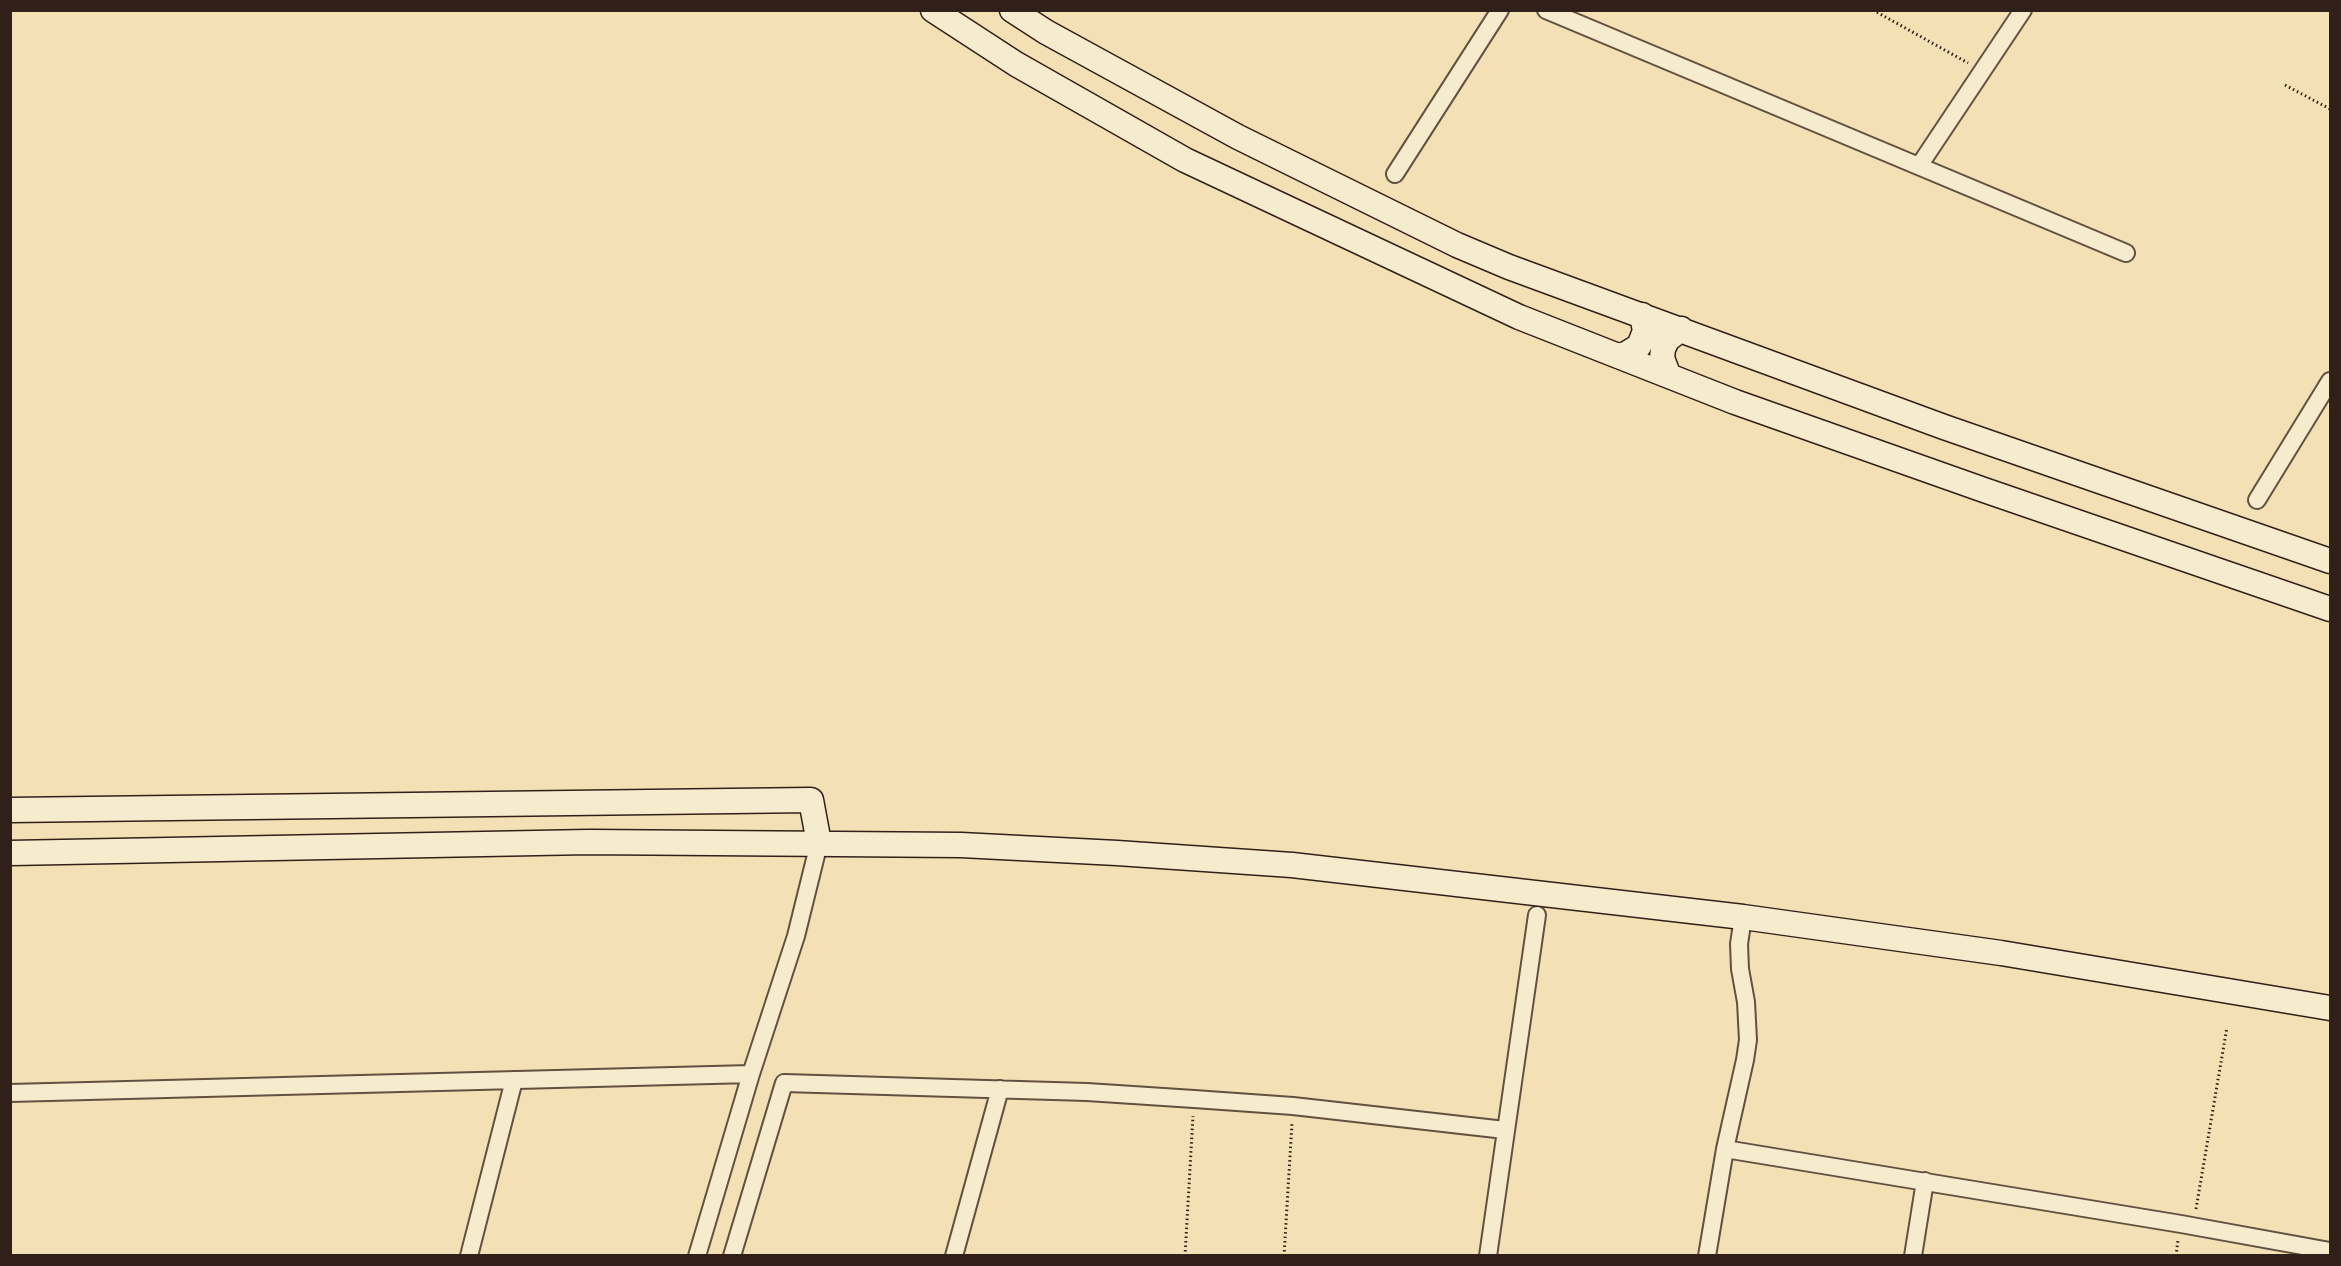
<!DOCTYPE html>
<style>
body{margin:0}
#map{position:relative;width:2341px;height:1266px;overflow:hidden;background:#f3e0b4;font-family:"IM FELL French Canon",serif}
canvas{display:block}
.frame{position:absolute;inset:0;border:12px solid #312019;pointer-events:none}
</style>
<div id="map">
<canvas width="2341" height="1266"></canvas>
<div class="frame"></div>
</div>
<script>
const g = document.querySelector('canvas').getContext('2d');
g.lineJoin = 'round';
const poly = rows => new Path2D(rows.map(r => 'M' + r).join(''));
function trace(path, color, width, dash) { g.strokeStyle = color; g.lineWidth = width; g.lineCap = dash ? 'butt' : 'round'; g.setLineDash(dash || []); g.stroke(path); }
const street = poly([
 [1546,10,2126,253],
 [1919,166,2023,10],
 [1395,174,1500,10],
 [2257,500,2330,381],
 [10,1093,751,1074],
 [1725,1149,2181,1224,2330,1251],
 [469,1256,514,1080],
 [697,1256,751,1074,796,936,819,843],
 [732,1256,784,1083,1087,1092,1194,1099,1293,1106,1505,1130],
 [954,1256,1000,1089],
 [1488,1256,1537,915],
 [1707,1256,1725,1149,1745,1060,1748,1040,1746,1002,1740,969,1739,944,1743,917],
 [1913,1256,1925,1181]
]);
const secondary = poly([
 [933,10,1016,64,1185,160,1519,317,1735,402,1984,490,2330,609],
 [1012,10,1046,32,1238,137,1457,245,1509,267,1944,427,2330,561],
 [1618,356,1626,354,1639,346,1645,331,1642,315],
 [1668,374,1662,358,1663,349,1667,340,1681,329],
 [10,810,811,800,819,843],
 [10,853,589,842,961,845,1117,853,1292,865,1743,917,2001,953,2330,1008]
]);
trace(street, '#625040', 20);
trace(secondary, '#312019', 27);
trace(poly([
 [1873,10,1968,63],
 [2285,85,2330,109],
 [2196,1209,2227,1027],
 [1185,1256,1193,1116],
 [1284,1256,1292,1123],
 [2176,1256,2178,1240]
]), '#312019', 3, [1.5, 3]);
trace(street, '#f7ebce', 16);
trace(secondary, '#f7ebce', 24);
</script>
